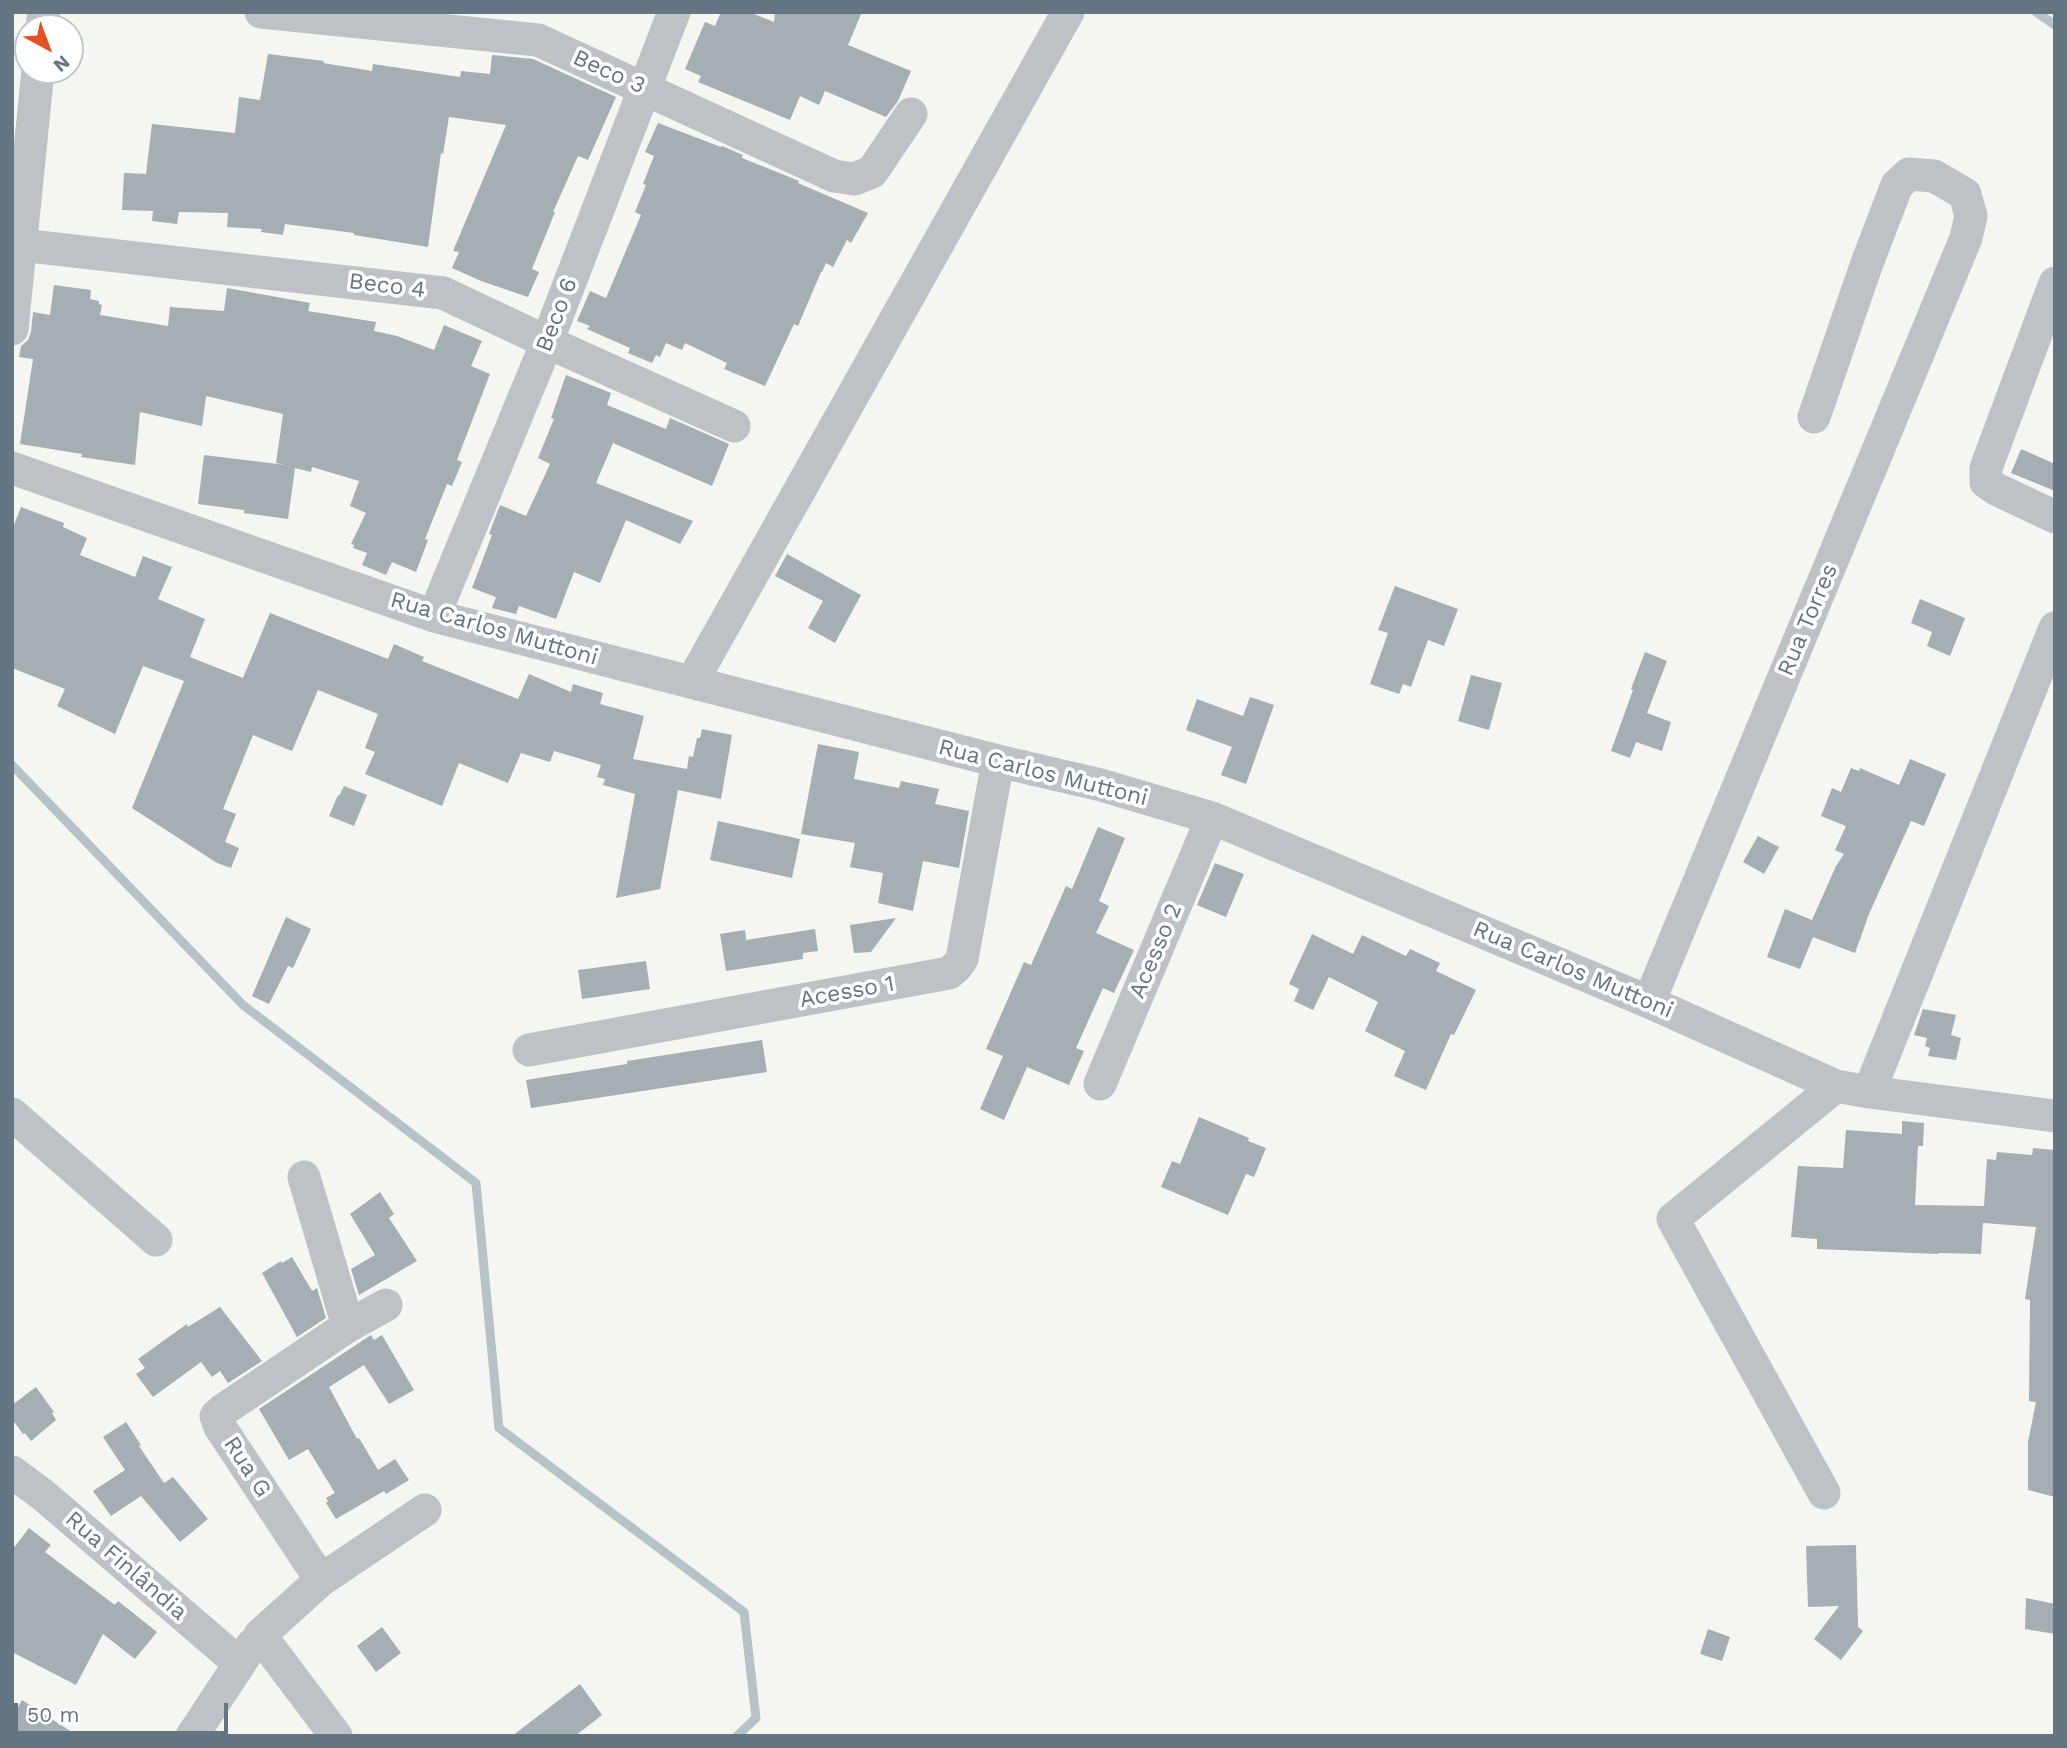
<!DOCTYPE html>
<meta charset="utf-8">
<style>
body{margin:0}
#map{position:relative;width:2067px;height:1748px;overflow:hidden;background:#f5f5f1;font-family:"Work Sans",sans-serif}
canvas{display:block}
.frame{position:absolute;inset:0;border:14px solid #647583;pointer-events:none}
.north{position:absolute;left:14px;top:14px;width:70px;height:70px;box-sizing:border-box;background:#fff;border:2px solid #c1c8cd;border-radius:50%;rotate:139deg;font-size:19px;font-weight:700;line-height:28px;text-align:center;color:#647583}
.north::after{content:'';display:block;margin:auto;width:24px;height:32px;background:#e55122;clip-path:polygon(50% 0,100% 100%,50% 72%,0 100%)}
.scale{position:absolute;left:14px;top:1703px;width:214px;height:32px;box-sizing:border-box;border:4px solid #647583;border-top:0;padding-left:9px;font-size:21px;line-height:24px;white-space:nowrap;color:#647583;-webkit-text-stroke:5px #fff;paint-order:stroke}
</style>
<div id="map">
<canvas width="2067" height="1748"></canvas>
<div class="frame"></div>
<div class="north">N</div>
<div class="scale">50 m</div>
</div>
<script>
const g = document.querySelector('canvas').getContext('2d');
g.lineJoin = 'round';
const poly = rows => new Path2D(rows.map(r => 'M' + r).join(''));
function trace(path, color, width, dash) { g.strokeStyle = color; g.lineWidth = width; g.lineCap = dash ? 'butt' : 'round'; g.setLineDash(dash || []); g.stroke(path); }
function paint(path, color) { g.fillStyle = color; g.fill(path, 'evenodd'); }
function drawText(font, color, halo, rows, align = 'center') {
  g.font = font + ' "Work Sans",sans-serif'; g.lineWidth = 7; g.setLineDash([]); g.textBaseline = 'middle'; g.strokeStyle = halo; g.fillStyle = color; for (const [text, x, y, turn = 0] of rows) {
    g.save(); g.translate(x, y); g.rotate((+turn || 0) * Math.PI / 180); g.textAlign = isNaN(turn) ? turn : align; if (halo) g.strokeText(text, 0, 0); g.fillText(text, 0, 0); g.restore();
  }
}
trace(poly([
 [2036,12,2055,25],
 [12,765,243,1005,476,1183,499,1428,744,1612,756,1718,737,1736]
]), '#b6c2c7', 9);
paint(poly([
 [721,12,749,12,774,22,775,12,862,12,848,45,911,71,898,101,886,117,825,91,819,105,800,96,790,120,698,82,701,76,685,69,705,22,715,26],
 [268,54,324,61,323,63,372,71,373,64,460,77,461,71,490,74,492,55,533,59,616,97,588,160,578,156,553,212,555,212,532,269,539,272,528,297,481,281,452,268,459,252,453,251,506,125,449,117,443,154,441,153,428,247,354,235,354,233,285,224,283,235,261,232,262,229,227,227,228,213,179,212,177,224,152,221,153,211,122,210,124,173,146,174,152,124,235,133,239,97,260,100],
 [658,123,721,147,722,146,743,155,742,158,792,178,799,181,798,183,868,213,851,243,847,240,833,267,826,263,822,272,821,272,798,326,794,324,765,386,724,369,727,363,685,343,682,350,666,343,660,357,656,355,652,363,628,353,630,348,587,329,590,326,577,321,590,291,606,298,641,215,635,212,646,185,643,184,654,156,645,152],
 [54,285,91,290,90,299,99,301,99,304,102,305,100,315,168,326,170,307,224,311,227,288,310,303,308,311,376,322,374,331,397,336,434,350,444,325,482,341,471,366,490,374,457,460,462,462,452,486,447,484,425,539,428,540,416,572,392,562,386,575,362,565,367,553,353,548,354,545,351,544,366,513,350,506,359,481,312,467,311,472,295,468,288,519,244,513,244,510,198,504,204,455,286,465,276,463,283,414,206,396,202,426,140,412,135,465,81,457,82,454,20,444,33,359,19,357,21,346,28,340,31,332,33,312,50,315],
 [566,375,611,393,607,405,666,429,670,418,729,444,712,486,613,443,596,483,693,521,680,544,626,520,600,583,574,572,556,619,519,606,516,614,492,608,496,597,472,588,492,535,489,534,500,505,526,516,550,464,538,458,554,419,551,418],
 [2021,449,2055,464,2055,491,2011,473],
 [21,507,64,523,63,527,87,538,80,555,135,577,143,556,172,567,158,599,205,619,190,657,243,678,270,613,388,659,394,644,424,657,422,661,518,699,529,674,571,692,573,684,603,693,600,704,644,716,633,759,687,769,689,756,693,757,697,738,700,738,702,729,732,735,721,799,678,790,660,889,616,898,635,794,603,785,605,779,597,777,601,765,554,751,550,762,521,753,508,783,459,763,442,806,365,774,375,752,365,748,378,714,318,690,292,751,253,735,223,809,236,814,225,842,239,848,231,868,217,863,132,808,184,681,143,666,115,734,57,706,65,689,12,668,12,530],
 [787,554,861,595,835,643,808,628,823,601,775,576],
 [1395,586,1458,609,1444,646,1428,640,1411,687,1403,684,1399,694,1370,684,1388,633,1378,630],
 [1920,599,1965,618,1950,656,1927,646,1932,632,1911,623],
 [1645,652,1667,661,1647,713,1671,722,1662,751,1636,742,1630,758,1611,751,1633,690,1631,689],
 [1471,675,1502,683,1489,730,1458,721],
 [1250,697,1274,705,1246,784,1221,775,1232,747,1186,730,1197,699,1243,716],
 [818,744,859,752,854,779,899,788,901,781,939,789,935,804,969,811,959,868,923,861,913,911,878,903,883,873,850,867,855,843,801,834],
 [1910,759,1946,774,1924,826,1911,821,1869,914,1855,953,1813,937,1800,969,1767,957,1785,909,1812,920,1836,866,1844,854,1835,850,1846,826,1821,816,1832,788,1841,792,1851,768,1859,771,1860,768,1899,785],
 [344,786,367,795,354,826,329,816,338,795,339,796],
 [718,821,800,839,792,878,710,860],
 [1098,827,1125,838,1099,901,1109,906,1096,933,1134,950,1114,993,1103,988,1076,1048,1084,1051,1069,1085,1027,1067,1004,1120,980,1109,1003,1056,986,1049,1024,962,1031,965,1066,886,1072,889],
 [1758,836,1779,847,1764,874,1743,862],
 [1215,863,1244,874,1226,917,1197,905],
 [286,917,311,929,293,968,288,966,269,1004,252,996],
 [896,918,871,952,854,953,850,925],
 [815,929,818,951,803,953,803,959,726,971,720,934,745,930,746,940],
 [1312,934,1353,954,1362,935,1406,956,1410,949,1440,963,1436,971,1476,990,1454,1035,1451,1034,1426,1090,1394,1076,1405,1051,1365,1031,1378,1002,1329,977,1313,1010,1294,1001,1299,989,1289,984],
 [646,961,650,989,582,999,578,970],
 [1923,1009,1956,1015,1951,1035,1961,1038,1956,1060,1928,1056,1930,1048,1925,1046,1927,1038,1914,1035],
 [762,1040,767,1072,531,1108,526,1080,627,1064,627,1061],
 [1199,1117,1249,1138,1248,1141,1266,1148,1254,1177,1246,1174,1228,1215,1161,1187,1172,1161,1180,1164],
 [1902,1121,1924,1123,1923,1146,1918,1146,1915,1205,1984,1206,1987,1159,1996,1160,1997,1152,2032,1155,2033,1148,2055,1150,2055,1497,2028,1490,2028,1442,2036,1402,2029,1401,2030,1300,2025,1299,2036,1227,1983,1223,1981,1254,1938,1253,1938,1254,1817,1249,1817,1239,1791,1237,1798,1166,1843,1168,1846,1130,1902,1134],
 [380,1192,394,1214,389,1218,417,1261,359,1295,351,1269,375,1255,350,1214],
 [292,1257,312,1291,317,1288,326,1318,297,1337,262,1273,281,1261,282,1263],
 [220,1307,262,1361,228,1383,220,1371,212,1377,201,1362,153,1397,136,1374,145,1368,138,1359,187,1324,188,1327],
 [371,1335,374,1340,382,1335,414,1390,389,1404,364,1365,329,1387,357,1439,359,1438,378,1470,395,1459,409,1480,386,1494,384,1491,336,1519,326,1503,328,1501,326,1498,335,1493,308,1449,289,1460,259,1409],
 [36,1387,54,1412,52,1413,56,1420,31,1441,25,1433,23,1434,12,1419,12,1405],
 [126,1422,141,1445,139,1446,164,1483,173,1477,208,1519,180,1542,141,1496,111,1516,93,1491,125,1470,103,1437],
 [29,1528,51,1545,45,1552,115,1605,118,1601,157,1632,135,1659,103,1634,76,1685,12,1652,12,1550],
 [1856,1545,1858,1627,1863,1631,1841,1660,1814,1639,1839,1606,1808,1607,1806,1546],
 [2026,1598,2055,1604,2055,1634,2025,1629],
 [382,1627,401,1653,376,1672,357,1646],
 [1708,1629,1730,1637,1722,1661,1700,1654],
 [580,1684,602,1715,575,1736,512,1736],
 [22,1700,78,1736,25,1736,12,1730,12,1718]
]), '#a5aeb3');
trace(poly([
 [261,12,538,40,834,176,854,179,872,172,911,114],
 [42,28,44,12],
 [12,244,443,293,547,342,734,426],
 [2055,283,1986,468,1986,482,1996,489,2055,517],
 [12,329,38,70],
 [12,468,434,616,998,761,1101,785,1212,818,1649,1002,1836,1086,1869,1092,2055,1116],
 [434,616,547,342,674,12],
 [692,682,1068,12],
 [1649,1002,1966,238,1971,216,1965,194,1934,176,1909,174,1897,185,1867,263,1814,417],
 [529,1050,949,973,957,966,962,959,998,761],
 [1100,1084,1212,818],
 [1869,1092,2055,628],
 [12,1114,156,1240],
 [304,1177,348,1326],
 [12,1472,43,1495,239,1663],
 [1824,1493,1673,1219,1836,1086],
 [321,1580,220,1427,216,1416,223,1410,348,1326,386,1305],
 [192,1736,252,1645],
 [336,1736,260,1635,321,1580,425,1510]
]), '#bec2c6', 33);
drawText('23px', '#647583', '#fff', [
 ["Beco 3",609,72,24],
 ["Beco 4",387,286,7],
 ["Beco 6",557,315,-69],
 ["Rua Torres",1808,620,-67],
 ["Rua Carlos Muttoni",494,629,16],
 ["Rua Carlos Muttoni",1043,773,14],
 ["Acesso 2",1156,951,-67],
 ["Rua Carlos Muttoni",1573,970,23],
 ["Acesso 1",847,992,-10],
 ["Rua G",247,1467,57],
 ["Rua Finlândia",126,1566,41]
]);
</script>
